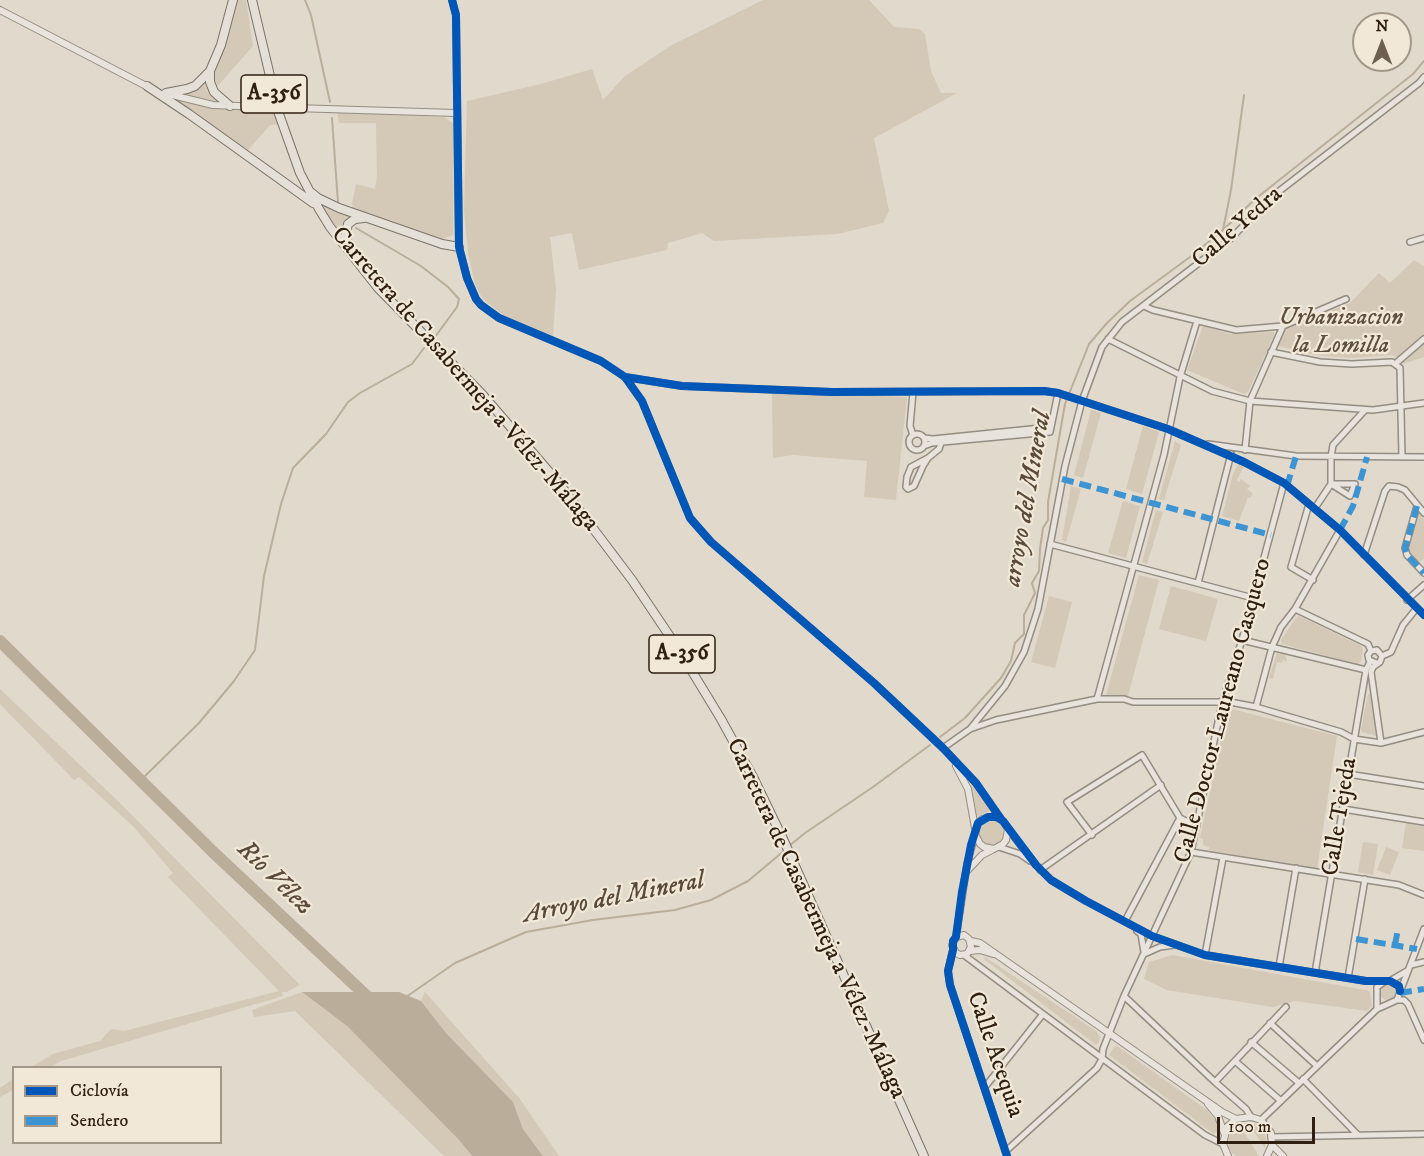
<!DOCTYPE html>
<meta charset="utf-8">
<style>
body{margin:0}
#map{position:relative;width:1424px;height:1156px;overflow:hidden;background:#e1d9cb;font-family:"IM FELL DW Pica",serif}
canvas{display:block}
.legend{position:absolute;left:12px;top:1066px;width:210px;height:78px;box-sizing:border-box;background:#f1e8d7;border:2px solid #a39888;margin:0;padding:8px 10px;list-style:none;font-size:18px;color:#2f1f11}
.legend li{display:flex;align-items:center;gap:12px;height:30px}
.legend b{width:30px;border:2px solid #a39888}
.north{position:absolute;left:1352px;top:12px;width:60px;height:60px;box-sizing:border-box;background:#f1e8d7;border:2px solid #a39888;border-radius:50%;rotate:0deg;font-size:16px;font-weight:700;line-height:24px;text-align:center;color:#2f1f11}
.north::after{content:'';display:block;margin:auto;width:21px;height:27px;background:#6d6052;clip-path:polygon(50% 0,100% 100%,50% 72%,0 100%)}
.scale{position:absolute;left:1217px;top:1117px;width:98px;height:27px;box-sizing:border-box;border:3px solid #2f1f11;border-top:0;padding-left:8px;font-size:18px;line-height:21px;white-space:nowrap;color:#2f1f11;-webkit-text-stroke:4px #f1e8d7;paint-order:stroke}
</style>
<div id="map">
<canvas width="1424" height="1156"></canvas>
<ul class="legend">
<li><b style="height:8px;background:#0057b8"></b>Ciclovía</li>
<li><b style="height:8px;background:#3d94d3"></b>Sendero</li>
</ul>
<div class="north">N</div>
<div class="scale">100 m</div>
</div>
<script>
const g = document.querySelector('canvas').getContext('2d');
g.lineJoin = 'round';
function paint(path, color) { g.fillStyle = color; g.fill(path, 'evenodd'); }
const poly = rows => new Path2D(rows.map(r => 'M' + r).join(''));
function trace(path, color, width, dash) { g.strokeStyle = color; g.lineWidth = width; g.lineCap = dash ? 'butt' : 'round'; g.setLineDash(dash || []); g.stroke(path); }
function drawText(font, color, halo, rows, align = 'center') {
  g.font = font + ' "IM FELL DW Pica",serif'; g.lineWidth = 4.5; g.setLineDash([]); g.textBaseline = 'middle'; g.strokeStyle = halo; g.fillStyle = color; for (const [text, x, y, turn = 0] of rows) {
    g.save(); g.translate(x, y); g.rotate((+turn || 0) * Math.PI / 180); g.textAlign = isNaN(turn) ? turn : align; if (halo) g.strokeText(text, 0, 0); g.fillText(text, 0, 0); g.restore();
  }
}
paint(poly([
 [236,0,246,0,253,46,216,88,214,76,234,16],
 [763,0,869,0,894,27,919,29,925,34,931,71,941,93,957,93,874,138,889,211,883,223,837,234,714,241,702,233,668,243,667,250,579,270,572,233,550,237,556,288,553,336,504,316,482,298,475,284,468,253,464,210,467,101,541,84,592,69,603,100,625,76,670,46],
 [208,78,220,102,180,94],
 [168,98,212,108,275,111,279,124,270,125,248,150],
 [337,112,444,117,454,124,453,235,442,239,354,210,352,204,356,184,375,189,377,175,376,123,339,123],
 [319,201,354,215,342,226,341,235],
 [1414,260,1424,266,1424,357,1403,364,1393,355,1350,358,1315,355,1278,346,1284,329,1350,303,1379,273,1390,283],
 [1203,326,1230,334,1274,332,1274,336,1248,392,1244,394,1187,370],
 [772,393,907,397,896,500,864,497,867,461,793,455,773,458],
 [1091,410,1101,413,1083,478,1074,475],
 [1143,426,1159,432,1142,494,1126,489],
 [1175,441,1181,445,1164,500,1159,499],
 [1238,464,1244,466,1237,480,1239,482,1241,479,1250,486,1247,489,1253,494,1250,498,1248,497,1239,521,1222,516,1233,474],
 [1071,486,1081,489,1066,542,1062,540],
 [1123,501,1140,506,1126,558,1108,553],
 [1156,510,1163,512,1147,564,1142,562],
 [1419,514,1424,519,1424,558,1419,563,1411,555,1408,546],
 [1139,575,1159,580,1128,696,1106,695],
 [1171,586,1218,599,1206,641,1159,629],
 [1049,596,1072,602,1055,668,1031,662],
 [1299,616,1361,646,1363,650,1361,661,1358,664,1282,644,1281,640,1296,618],
 [1277,653,1285,655,1287,661,1283,660,1282,663,1277,662,1273,679,1269,678],
 [0,689,120,803,300,985,287,992,282,992,283,996,61,1061,51,1067,32,1067,53,1054,100,1041,111,1029,124,1031,279,991,168,877,173,873,134,827,79,777,74,780,0,704],
 [1368,694,1370,694,1376,736,1362,732,1361,730],
 [1228,708,1337,736,1317,869,1209,850,1209,847,1203,845,1203,839,1200,838],
 [971,784,991,809,990,811,977,816],
 '979 833a12 12 0 1 1 24 0a12 12 0 1 1-24 0Z',
 [1406,823,1424,826,1424,851,1402,848],
 [1363,842,1378,844,1373,875,1358,872],
 [1386,847,1399,852,1390,875,1377,870],
 [1172,955,1370,991,1372,1006,1367,1011,1295,1001,1273,1007,1167,990,1144,979,1149,962],
 [985,957,1096,1031,1100,1037,1099,1042,1096,1045,984,959],
 '1380 992a8 8 0 1 1 16 0a8 8 0 1 1-16 0Z',
 [302,992,347,1026,460,1141,472,1156,444,1156,295,1011,254,1017,252,1010],
 [425,992,520,1099,559,1156,543,1156,523,1129,513,1102,446,1033,421,1001],
 [1117,1046,1207,1110,1216,1121,1217,1131,1214,1134,1109,1055,1114,1047],
 [13,1079,13,1090,0,1097,0,1088],
 [1248,1123,1258,1125,1263,1130,1266,1137,1265,1148],
 [1239,1124,1259,1156,1236,1156,1232,1153,1228,1146,1229,1138,1232,1130]
]), '#d4c8b6');
paint(poly([
 [302,992,399,992,421,1001,446,1033,513,1102,523,1129,543,1156,472,1156,460,1141,347,1026]
]), '#baae9b');
trace(poly([
 [305,0,311,15,330,102],
 [332,118,338,203],
 [356,228,421,266,448,287,459,299,457,307,435,337],
 [1223,230,1231,190,1244,95],
 [940,737,965,718,1001,678,1011,661,1015,643,1024,634,1024,615,1035,593,1032,583,1039,571,1040,549,1043,528,1048,520,1048,502,1065,404,1089,344,1107,323,1130,301,1190,257,1223,230,1254,200,1413,74,1424,61],
 [141,780,199,723,234,681,255,650,264,576,281,504,293,468,326,434,348,402,360,393,412,364,424,348],
 [789,846,805,833,873,787,930,745],
 [406,997,455,963,526,932,593,920,675,910,711,900,748,881,785,850]
]), '#baae9b', 2);
trace(poly([
 [0,641,213,852,374,1003]
]), '#baae9b', 12);
const minor = poly([
 [1410,242,1424,238],
 [1144,306,1153,310,1236,330,1283,326,1346,299],
 [1108,339,1212,391,1250,401,1373,410,1424,403],
 [1271,352,1320,362,1352,364,1392,362,1400,368,1402,457],
 [1395,364,1424,339],
 [625,377,682,386,832,392,1044,391,1058,393,1168,429,1244,462,1284,483,1340,530,1424,615],
 '909 442a8 8 0 1 1 16 0a8 8 0 1 1-16 0Z',
 [913,435,910,426,913,392],
 [924,438,933,439,1051,427],
 [1208,444,1296,456,1424,457],
 [924,446,932,443,1050,432,1058,393],
 [1245,450,1250,401,1283,326],
 [928,458,911,467,907,477,906,487,908,489,914,486,923,466,928,458,939,449,941,443],
 [1331,484,1355,484,1350,496,1331,484],
 [1309,504,1291,567,1313,580],
 [1417,506,1405,548,1407,555,1424,573],
 [1315,508,1331,484,1331,457,1333,445,1365,410],
 [1050,544,1253,598],
 [1364,555,1385,491,1389,486,1398,487,1405,490,1424,513],
 [1198,583,1231,454],
 [1407,600,1424,585],
 [1295,609,1368,644,1371,651],
 [1242,640,1366,670],
 [1382,656,1391,652,1403,625,1416,609],
 [1377,663,1369,660,1368,655,1371,651,1377,650,1382,656,1380,662,1373,667,1371,672,1381,743],
 [1097,699,1164,455,1180,377,1197,321],
 [1256,707,1272,647,1281,627,1295,609,1340,530],
 [970,729,1005,686,1024,652,1038,609,1065,466,1082,401,1102,347,1122,322,1230,239,1278,192,1419,83,1424,77],
 [943,748,970,729,996,720,1097,699,1124,699,1133,702,1230,702,1256,707,1341,732,1354,739,1381,743,1424,732],
 [1348,774,1424,786],
 [1343,809,1424,822],
 [1008,829,1036,865,1051,880,1086,901,1152,936,1205,955,1366,981,1390,981,1399,986,1400,991],
 [1092,835,1067,802,1142,755,1180,818],
 [999,847,1020,854,1030,861],
 [1191,852,1399,885,1424,895],
 [1040,870,1161,785],
 [1125,921,1180,818,1197,826],
 [1137,931,1141,934,1144,952],
 [953,950,948,971,950,985,1007,1156],
 [1144,954,1160,947,1174,945],
 [964,955,1205,1135,1223,1144],
 [1205,955,1223,858],
 [1411,965,1424,962],
 [1279,967,1296,868],
 [1315,973,1366,670,1370,662],
 [1348,978,1365,879],
 [1390,981,1407,971],
 [1124,996,1215,1082,1246,1109,1251,1117],
 [1397,1000,1404,1000,1408,1004,1424,1040],
 [1377,1009,1377,987,1384,982],
 [1270,1023,1317,1066],
 [1251,1042,1299,1083],
 [1235,1061,1281,1101],
 [1303,1079,1357,1134],
 [1215,1082,1286,1007],
 [985,1087,1043,1014],
 [1261,1120,1377,1009,1397,1000,1424,929],
 [1271,1137,1424,1134],
 [1006,1151,1097,1068,1102,1059,1103,1049,1124,996,1191,852,1222,703,1242,640,1284,483]
]);
const tertiary = poly([
 [452,0,456,15,459,247,467,278,476,299,481,305,499,318,601,361,625,377,642,401,690,518,711,542,874,683,943,748,976,783,1001,819],
 [0,10,150,88],
 [168,94,213,105,262,107],
 [294,108,456,113],
 [956,766,968,789,975,828],
 [966,872,982,855,992,850],
 [956,937,964,935,969,939,971,947,967,954,960,955,956,953,952,945,956,937,967,864,978,823,982,819,993,816,1003,821,1008,829,1006,840,1003,844,994,849,984,847,980,844,975,834],
 [971,941,980,943,1222,1112,1236,1119],
 [970,951,980,950,993,954],
 [1208,1104,1218,1116,1224,1133],
 [1272,1145,1283,1156],
 [1228,1156,1223,1144,1227,1127,1236,1119,1251,1117,1261,1120,1271,1133,1272,1145,1267,1156]
]);
const primary = poly([
 [252,0,279,114,300,173,319,209,330,227,378,288,482,394,558,482,632,580,679,650,721,719,754,779,784,841,924,1156],
 [210,71,210,82,214,92,230,106],
 [147,86,189,114,313,203],
 [166,93,187,89,195,86,210,71,221,45,233,0],
 [312,193,318,198,339,208,442,244,459,247],
 [349,246,345,237,348,224,355,219,364,218]
]);
trace(minor, '#938d83', 8);
trace(tertiary, '#938d83', 8);
trace(primary, '#7a736a', 10);
trace(minor, '#e8e3dc', 5);
trace(tertiary, '#e8e3dc', 6);
trace(primary, '#e4dfd7', 8);
const tertiaryBridge = poly([
 [262,107,294,108]
]);
trace(tertiaryBridge, '#938d83', 8, []);
trace(tertiaryBridge, '#e8e3dc', 6);
trace(poly([
 [1062,479,1271,535],
 [1287,486,1296,456],
 [1417,506,1405,548,1407,555,1424,573],
 [1340,530,1353,506,1367,457],
 [1356,939,1417,949],
 [1395,945,1398,929],
 [1400,993,1424,989]
]), '#3d94d3', 6, [12, 6]);
trace(poly([
 [452,0,456,15,459,247,467,278,476,299,481,305,499,318,601,361,625,377,642,401,690,518,711,542,874,683,943,748,976,783,1001,819],
 [625,377,682,386,832,392,1044,391,1058,393,1168,429,1244,462,1284,483,1340,530,1424,615],
 [1007,1156,950,985,948,971,953,950,953,941,956,937,962,892,971,845,978,823,988,817,997,817,1003,821,1036,865,1051,880,1086,901,1152,936,1205,955,1366,981,1390,981,1399,986,1400,991]
]), '#0057b8', 8);
for (const [x, y, w] of [
 [274,94,66],
 [682,654,66]
]) { const box = new Path2D(); box.roundRect(x - w / 2, y - 19, w, 38, 4.5); g.fillStyle = '#f1e8d7'; g.fill(box); trace(box, '#2f1f11', 1.5); }
drawText('bold 22px', '#2f1f11', null, [
 ["A-356",274,94],
 ["A-356",682,654]
]);
drawText('24px', '#2f1f11', '#f1e8d7', [
 ["Calle Yedra",1238,228,-41],
 ["Carretera de Casabermeja a Vélez-Málaga",464,380,49],
 ["Calle Doctor Laureano Casquero",1224,711,-75],
 ["Calle Tejeda",1341,817,-81],
 ["Carretera de Casabermeja a Vélez-Málaga",815,919,65],
 ["Calle Acequia",994,1055,71]
]);
drawText('italic 24px', '#5e4e3d', '#f1e8d7', [
 ["Urbanizacion",1341,319],
 ["la Lomilla",1341,347]
]);
drawText('italic 26px', '#5a4a3a', '#f1e8d7', [
 ["arroyo del Mineral",1029,499,-80],
 ["Río Vélez",274,879,44],
 ["Arroyo del Mineral",614,899,-11]
]);
</script>
